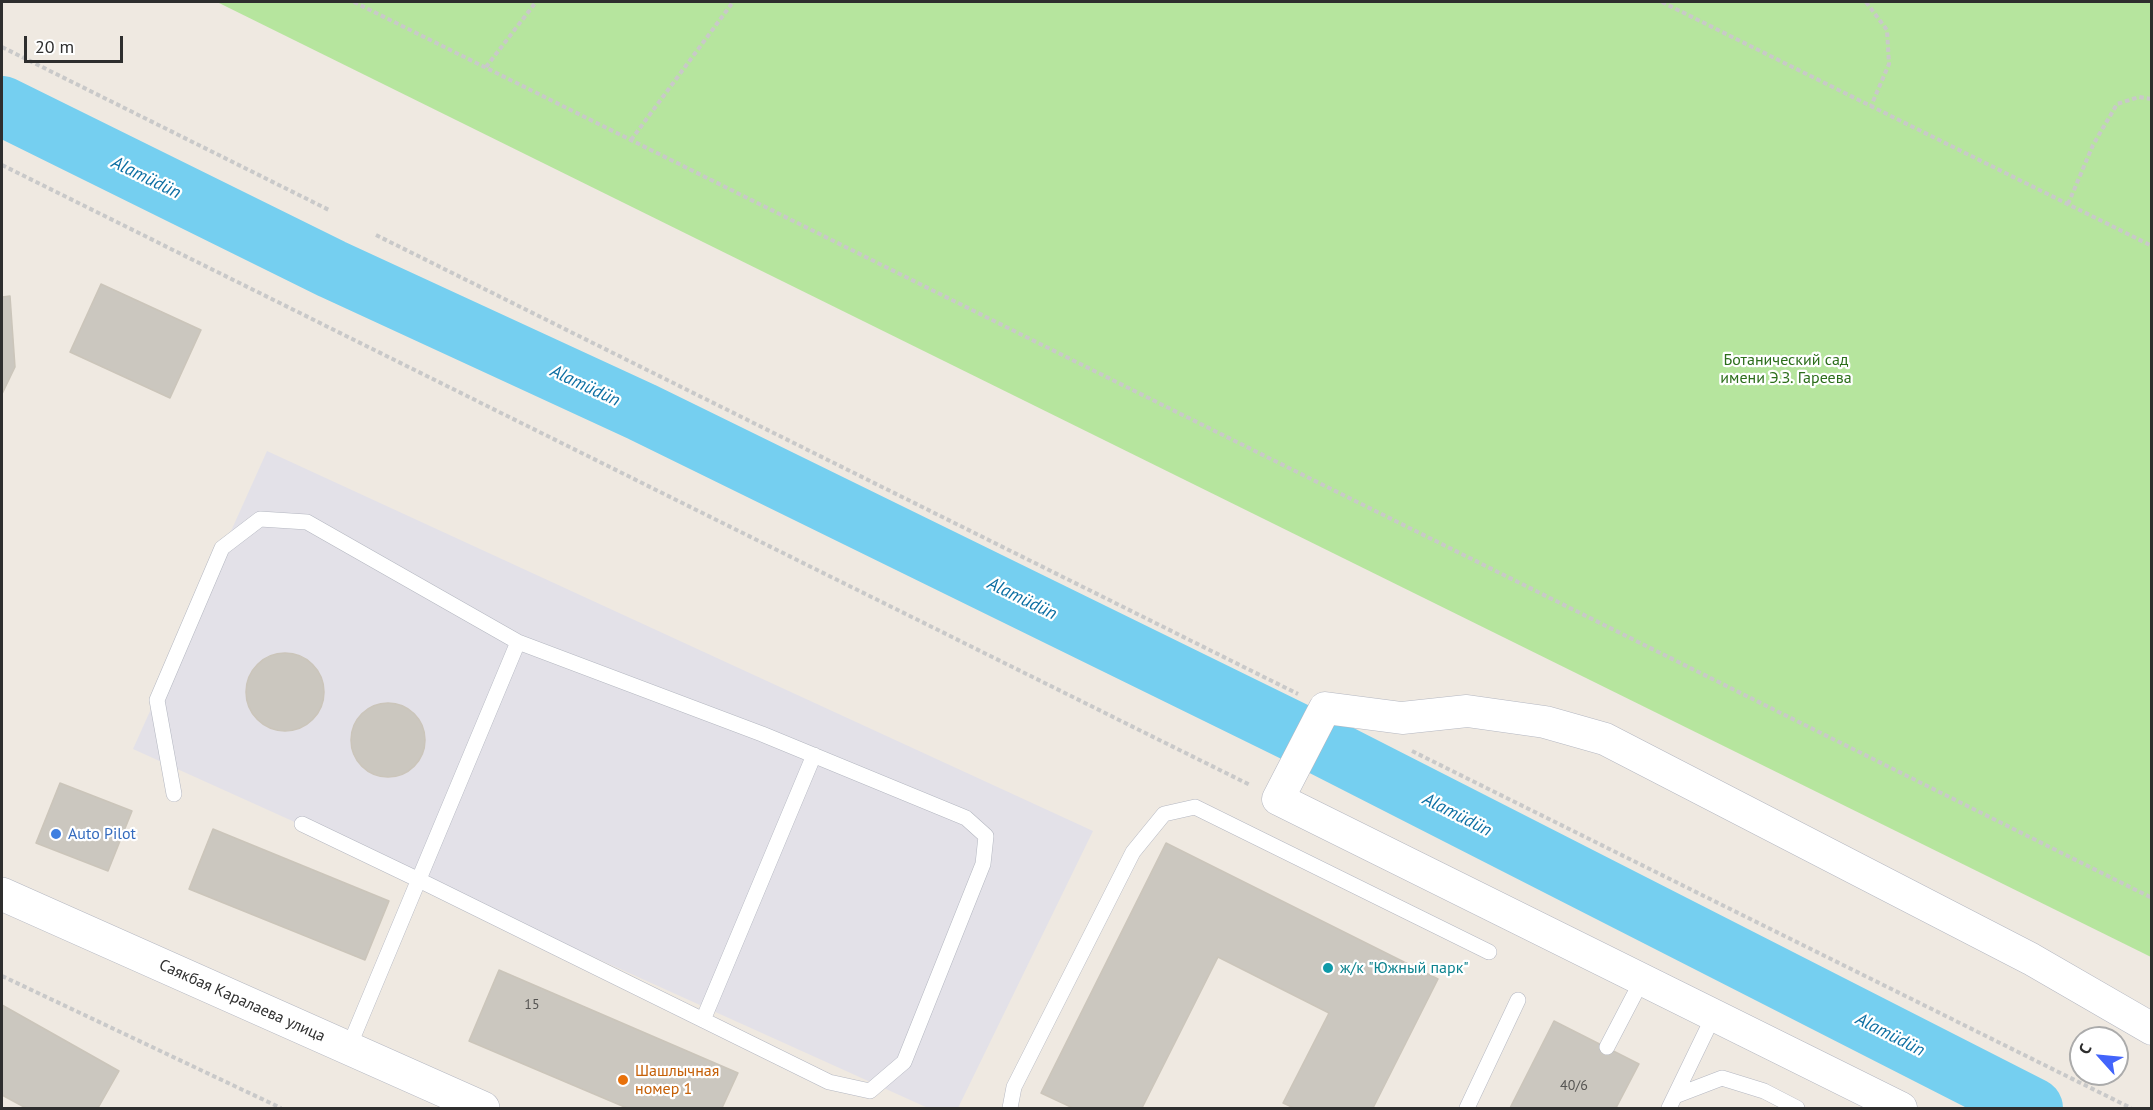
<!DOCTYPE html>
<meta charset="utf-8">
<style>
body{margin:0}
#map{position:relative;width:2153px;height:1110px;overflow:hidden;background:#efe9e1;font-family:"PT Sans",sans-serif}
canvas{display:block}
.frame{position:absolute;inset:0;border:3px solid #2e2e2e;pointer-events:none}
.north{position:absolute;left:2069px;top:1026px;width:60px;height:60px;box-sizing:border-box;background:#fff;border:2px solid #ababab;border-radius:50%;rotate:297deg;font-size:16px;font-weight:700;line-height:24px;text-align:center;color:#2e2e2e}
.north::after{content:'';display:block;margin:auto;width:21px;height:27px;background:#4264fb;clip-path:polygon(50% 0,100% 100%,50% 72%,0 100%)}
.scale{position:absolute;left:24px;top:36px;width:99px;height:27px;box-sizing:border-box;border:3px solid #2e2e2e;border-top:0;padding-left:8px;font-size:18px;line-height:21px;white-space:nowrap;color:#2e2e2e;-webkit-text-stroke:4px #fff;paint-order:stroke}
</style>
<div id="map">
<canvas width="2153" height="1110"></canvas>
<div class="frame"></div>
<div class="north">С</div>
<div class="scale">20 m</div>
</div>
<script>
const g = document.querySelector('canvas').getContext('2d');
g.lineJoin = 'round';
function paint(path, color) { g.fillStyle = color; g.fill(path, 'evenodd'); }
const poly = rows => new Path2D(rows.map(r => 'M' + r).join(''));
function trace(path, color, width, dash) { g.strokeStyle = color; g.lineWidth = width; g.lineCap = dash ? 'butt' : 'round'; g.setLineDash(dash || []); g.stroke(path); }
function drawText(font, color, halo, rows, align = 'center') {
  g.font = font + ' "PT Sans",sans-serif'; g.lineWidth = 4.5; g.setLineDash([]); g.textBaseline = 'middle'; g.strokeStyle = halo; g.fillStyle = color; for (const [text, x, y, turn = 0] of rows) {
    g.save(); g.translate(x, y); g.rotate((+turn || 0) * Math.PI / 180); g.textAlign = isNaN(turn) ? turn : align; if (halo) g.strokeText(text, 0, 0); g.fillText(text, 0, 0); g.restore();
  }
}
paint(poly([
 [267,451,1093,831,958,1108,928,1108,133,749]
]), '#e3e1e8');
paint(poly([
 [217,2,2151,2,2151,957]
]), '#b6e59e');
trace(poly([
 [2,106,332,269,642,412,1309,739,2033,1108]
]), '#75cff0', 60);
const building = poly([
 [101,284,201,330,170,398,70,352,101,284],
 [10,296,15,367,2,394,2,297,10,296],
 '246 692a39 39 0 1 1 78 0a39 39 0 1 1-78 0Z',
 '351 740a37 37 0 1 1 74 0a37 37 0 1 1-74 0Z',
 [60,783,132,811,108,871,36,843,60,783],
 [213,829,389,901,365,960,189,889,213,829],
 [1166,843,1438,979,1373,1108,1294,1108,1283,1103,1329,1013,1218,957,1142,1108,1073,1108,1041,1093,1166,843],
 [499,970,738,1073,722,1108,627,1108,469,1041,499,970],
 [2,1005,119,1071,98,1108,26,1108,2,1095,2,1005],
 [1554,1021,1639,1064,1616,1108,1510,1108,1554,1021]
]);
paint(building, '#cbc7bf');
trace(building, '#cbc5ba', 1.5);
const lane = poly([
 [174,794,157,700,222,548,260,519,307,522,518,642,762,734,966,818,986,836,983,864,904,1062,870,1091,829,1082,419,880,302,824],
 [703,1020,814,755],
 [1607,1047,1642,980],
 [348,1049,518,642],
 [1675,1096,1722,1078,1764,1091,1797,1108],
 [1010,1108,1014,1087,1133,852,1164,814,1195,807,1489,952],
 [1467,1108,1518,1000],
 [1669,1108,1714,1015]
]);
const street = poly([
 [1901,1108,1278,799,1325,708,1402,718,1467,711,1545,722,1605,739,2031,959,2152,1029]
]);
const secondary = poly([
 [2,894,483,1108]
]);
trace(lane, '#b4b7c1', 16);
trace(street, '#b4b7c1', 33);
trace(secondary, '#b4b7c1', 34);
trace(poly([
 [354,2,2152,898],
 [1662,2,2152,246],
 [1866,2,1887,30,1889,64,1871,106],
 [2,47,329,210],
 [486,67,536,2],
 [631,140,733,2],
 [2,165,1250,785],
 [2068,204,2093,145,2117,104,2139,97,2152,99],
 [376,235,1298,694],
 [1412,751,2131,1108],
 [2,976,281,1108]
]), '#c9c9c9', 4, [4.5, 3]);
trace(lane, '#fff', 15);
trace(street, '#fff', 32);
trace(secondary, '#fff', 33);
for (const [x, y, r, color] of [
 [56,834,6,"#3f7fe0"],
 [1328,968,6,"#0f9aa8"],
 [623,1080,6,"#e8710a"]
]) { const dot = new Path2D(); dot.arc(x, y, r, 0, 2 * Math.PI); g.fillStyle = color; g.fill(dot); trace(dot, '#fff', 2); }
drawText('14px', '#555452', null, [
 ["15",532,1005],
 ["40/6",1574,1086]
]);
drawText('16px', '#2c6e1b', '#fff', [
 ["Ботанический сад",1786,360],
 ["имени Э.З. Гареева",1786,378]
]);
drawText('16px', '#366cbe', '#fff', [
 ["Auto Pilot",68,834]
], 'left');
drawText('16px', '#0d838f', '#fff', [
 ["ж/к \"Южный парк\"",1340,968]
], 'left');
drawText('16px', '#2e2e2e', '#fff', [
 ["Саякбая Каралаева улица",242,1001,24]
]);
drawText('16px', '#c56008', '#fff', [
 ["Шашлычная",635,1071],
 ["номер 1",635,1089]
], 'left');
drawText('italic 18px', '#0d6fa3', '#fff', [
 ["Alamüdün",146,178,26],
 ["Alamüdün",585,386,25],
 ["Alamüdün",1022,599,26],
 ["Alamüdün",1457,815,27],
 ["Alamüdün",1890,1035,27]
]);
</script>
